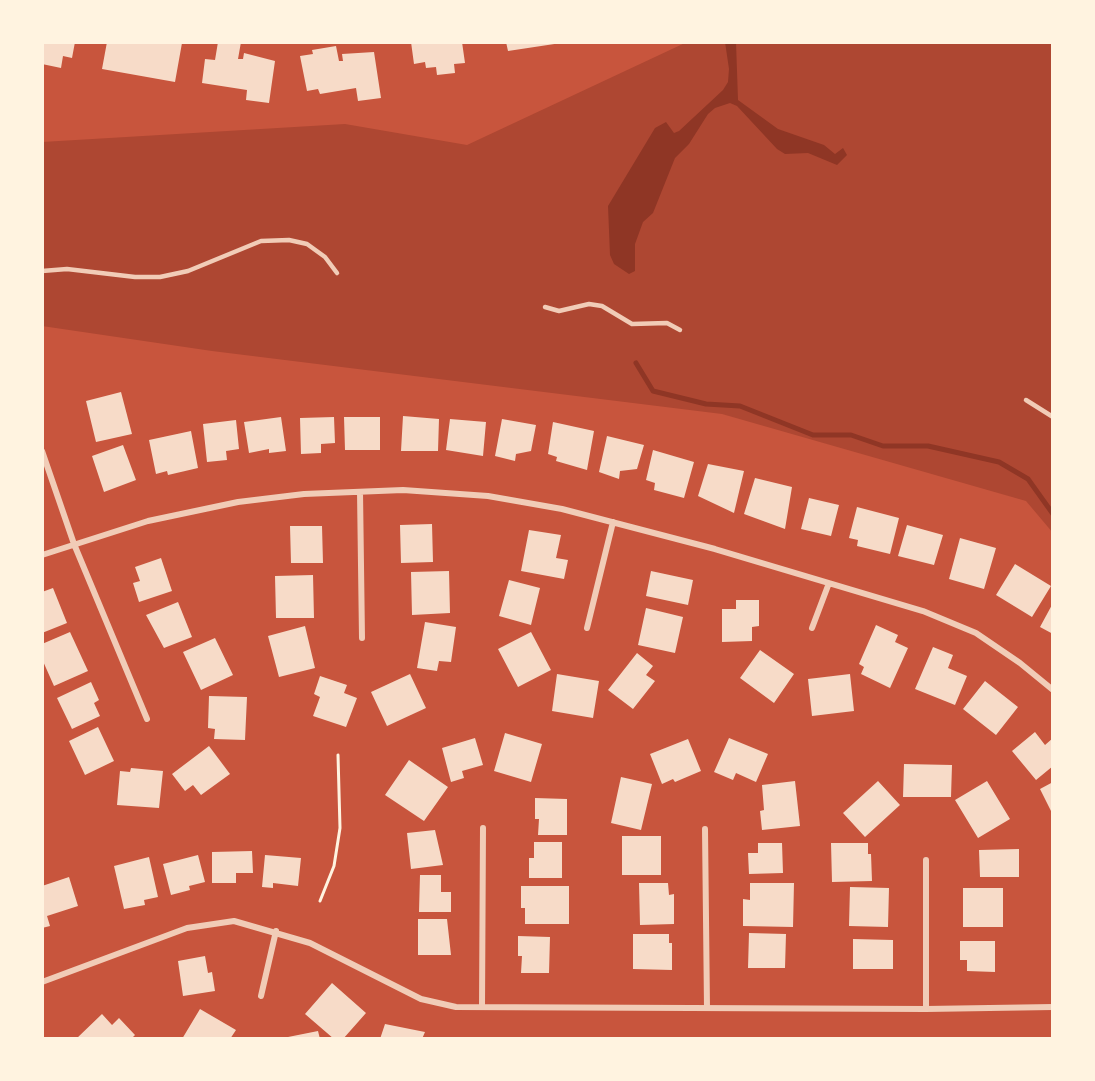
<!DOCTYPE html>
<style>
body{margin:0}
#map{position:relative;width:1095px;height:1081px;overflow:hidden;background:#c8553d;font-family:"Space Grotesk",sans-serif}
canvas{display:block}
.frame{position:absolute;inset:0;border:44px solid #fff3e0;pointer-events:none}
</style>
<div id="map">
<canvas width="1095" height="1081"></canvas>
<div class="frame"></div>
</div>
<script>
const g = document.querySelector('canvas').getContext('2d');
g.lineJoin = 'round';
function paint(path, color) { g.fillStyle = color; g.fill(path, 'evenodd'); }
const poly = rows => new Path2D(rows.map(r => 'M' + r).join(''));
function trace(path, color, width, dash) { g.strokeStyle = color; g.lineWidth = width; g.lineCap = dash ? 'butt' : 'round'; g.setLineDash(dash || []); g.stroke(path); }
paint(poly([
 [687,42,1053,42,1053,533,1026,501,722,414,212,351,42,326,42,142,345,124,467,145]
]), '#ae4732');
paint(poly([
 [725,42,736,42,738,100,778,129,824,145,835,154,843,148,847,155,837,165,808,153,785,154,777,149,737,106,730,103,715,108,708,114,689,144,675,158,653,213,643,222,635,244,635,271,629,274,614,264,610,255,608,206,655,128,666,122,674,133,679,131,723,90,728,82,729,69]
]), '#8f3625');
trace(poly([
 [636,363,653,391,706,404,740,406,813,435,851,435,883,446,928,446,999,462,1028,479,1053,514]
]), '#8f3625', 5);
paint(poly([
 [42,42,75,42,72,58,63,56,61,68,42,64],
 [107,42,182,43,175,82,102,69],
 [218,42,241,42,238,59,243,59,244,53,275,61,269,103,246,100,247,90,202,83,205,59,215,60],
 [411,42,462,42,465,63,454,64,455,73,437,75,436,67,426,68,425,62,414,64],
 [506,42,561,42,561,43,508,51],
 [336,46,339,61,343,61,342,54,374,52,381,98,358,101,356,88,320,94,318,89,307,91,300,56,313,54,312,50],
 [121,392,132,434,96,442,86,401],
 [403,416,439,419,438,451,401,451],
 [281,417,286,451,269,453,269,449,249,453,244,422],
 [334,417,335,443,321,444,321,453,301,454,300,418],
 [344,417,380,417,380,450,345,450],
 [450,419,486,422,483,456,446,450],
 [502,419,536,425,531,451,516,454,515,461,495,456],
 [236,420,239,449,226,451,227,460,207,462,203,424],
 [553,422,594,431,587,470,556,461,557,457,548,454],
 [191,431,198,468,168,475,167,471,156,474,149,440],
 [607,436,644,445,637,469,620,471,619,479,599,472],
 [123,445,136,480,104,492,92,456],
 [653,450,694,462,684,498,654,490,655,483,646,480],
 [708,464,744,471,734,513,698,496],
 [755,478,792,487,785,529,744,514],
 [809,498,839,505,831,536,801,529],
 [857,507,899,518,890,554,857,546,858,540,849,538],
 [432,524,433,562,401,563,400,525],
 [907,525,943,535,934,565,898,556],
 [290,526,322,526,323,563,291,563],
 [529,530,561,535,556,558,568,560,564,579,521,571],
 [960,538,996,548,984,589,949,579],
 [161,558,172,591,139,602,133,583,140,581,135,567],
 [1015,564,1051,586,1032,617,996,595],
 [449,571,450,613,412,615,411,572],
 [651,571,693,580,688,605,646,596],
 [313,575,314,618,276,618,275,576],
 [509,580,540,588,531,625,499,616],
 [53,588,67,623,42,633,42,592],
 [736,600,759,600,759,626,752,627,752,641,722,642,722,609,736,609],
 [178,602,192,637,164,648,146,615],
 [1053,603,1053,634,1040,627],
 [646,608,683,617,675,653,638,645],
 [425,622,456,627,451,662,439,661,437,671,417,668],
 [876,625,898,635,895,642,908,648,890,688,861,674,864,667,859,664],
 [305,626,315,668,279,677,268,636],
 [70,632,88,671,54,686,42,659,42,644],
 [531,632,551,670,518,687,498,649],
 [215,638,233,675,201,690,183,652],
 [933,647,953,655,948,668,967,676,955,705,915,689],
 [760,650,794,674,774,703,740,678],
 [637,653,653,666,646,675,655,681,633,709,608,690],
 [410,674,426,708,387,726,371,692],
 [557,674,599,681,593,718,552,711],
 [850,674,854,711,812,716,808,679],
 [320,676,347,685,344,693,357,698,346,727,313,716,320,697,314,694],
 [985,681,1018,707,996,735,963,709],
 [91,682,99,700,94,703,100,716,72,729,57,698],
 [209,696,247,697,245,740,214,739,215,729,208,728],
 [98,727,114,761,85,775,69,741],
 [1035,732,1045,745,1053,738,1053,766,1036,780,1012,751],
 [505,733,542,744,531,782,494,771],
 [475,738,483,765,462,771,464,778,451,782,442,748],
 [729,738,768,754,756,782,736,773,733,780,714,772],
 [688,739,701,771,675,782,673,779,662,784,650,754],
 [209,746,230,774,201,795,193,785,185,791,172,774],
 [409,760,448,787,424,821,385,795],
 [904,764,952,765,951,797,903,797],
 [131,768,163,771,159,808,117,805,120,771,130,772],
 [621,777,652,784,641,830,611,823],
 [795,781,800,826,762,830,760,811,764,810,762,785],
 [878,781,900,805,865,837,843,813],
 [987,781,1010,819,978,838,955,800],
 [1053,782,1053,815,1040,789],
 [535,798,567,799,567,835,538,835,539,819,535,819],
 [435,830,443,865,411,869,407,833],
 [622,836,661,836,661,875,622,875],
 [534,842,562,842,562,878,529,878,529,858,534,858],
 [758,843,782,843,783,873,749,874,748,853,758,853],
 [831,843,868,843,868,854,871,854,872,881,832,882],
 [1019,849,1019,877,980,877,979,850],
 [252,851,253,873,236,873,236,883,212,883,212,852],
 [198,855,205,882,189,886,190,890,171,895,163,864],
 [265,855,301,858,298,886,273,883,273,888,262,887],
 [149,857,158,897,144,900,145,905,124,909,114,866],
 [420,875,441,875,441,892,451,892,451,912,419,912],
 [69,877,78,906,47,916,50,926,42,928,42,886],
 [639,883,668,883,669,895,674,894,674,924,640,925],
 [750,883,794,883,793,927,743,926,743,899,750,900],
 [521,886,569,886,569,924,525,924,525,908,521,908],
 [850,887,889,888,888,927,849,926],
 [963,888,1003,888,1003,927,963,927],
 [418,919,447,919,451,955,418,955],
 [749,933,786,934,785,968,748,968],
 [633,934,669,934,669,943,672,943,672,970,633,969],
 [518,936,550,937,549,973,521,973,522,956,518,956],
 [853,939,893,940,893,969,853,969],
 [960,941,995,941,995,972,967,971,967,960,960,960],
 [205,956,208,973,212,972,215,991,183,996,178,961],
 [332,983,366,1013,343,1039,334,1039,305,1014],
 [200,1009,236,1030,230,1039,182,1039],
 [102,1014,112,1025,119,1018,135,1035,131,1039,76,1039],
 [385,1024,425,1032,422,1039,380,1039],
 [318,1031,320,1039,283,1039,283,1038]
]), '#f7dbc8');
trace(poly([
 [320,901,334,866,340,828,338,755]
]), '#fff3e0', 3);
trace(poly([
 [42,271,67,269,135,277,160,277,188,271,261,241,289,240,307,244,325,257,337,273],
 [545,307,559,311,589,304,602,306,632,324,667,323,680,330],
 [1026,400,1053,417]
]), '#f1ccb7', 4.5);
trace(poly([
 [42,451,74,544,147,719],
 [360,492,362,638],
 [42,555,148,521,238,502,304,494,403,490,488,496,562,509,715,549,923,611,976,633,1020,663,1053,690],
 [587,628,613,522],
 [812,628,829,583],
 [705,829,707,1008],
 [42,982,187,928,234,921,310,943,421,999,456,1007,926,1009,1053,1007],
 [261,996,276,931],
 [482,1007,483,828],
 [926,1009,926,860]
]), '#f1ccb7', 6);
</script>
